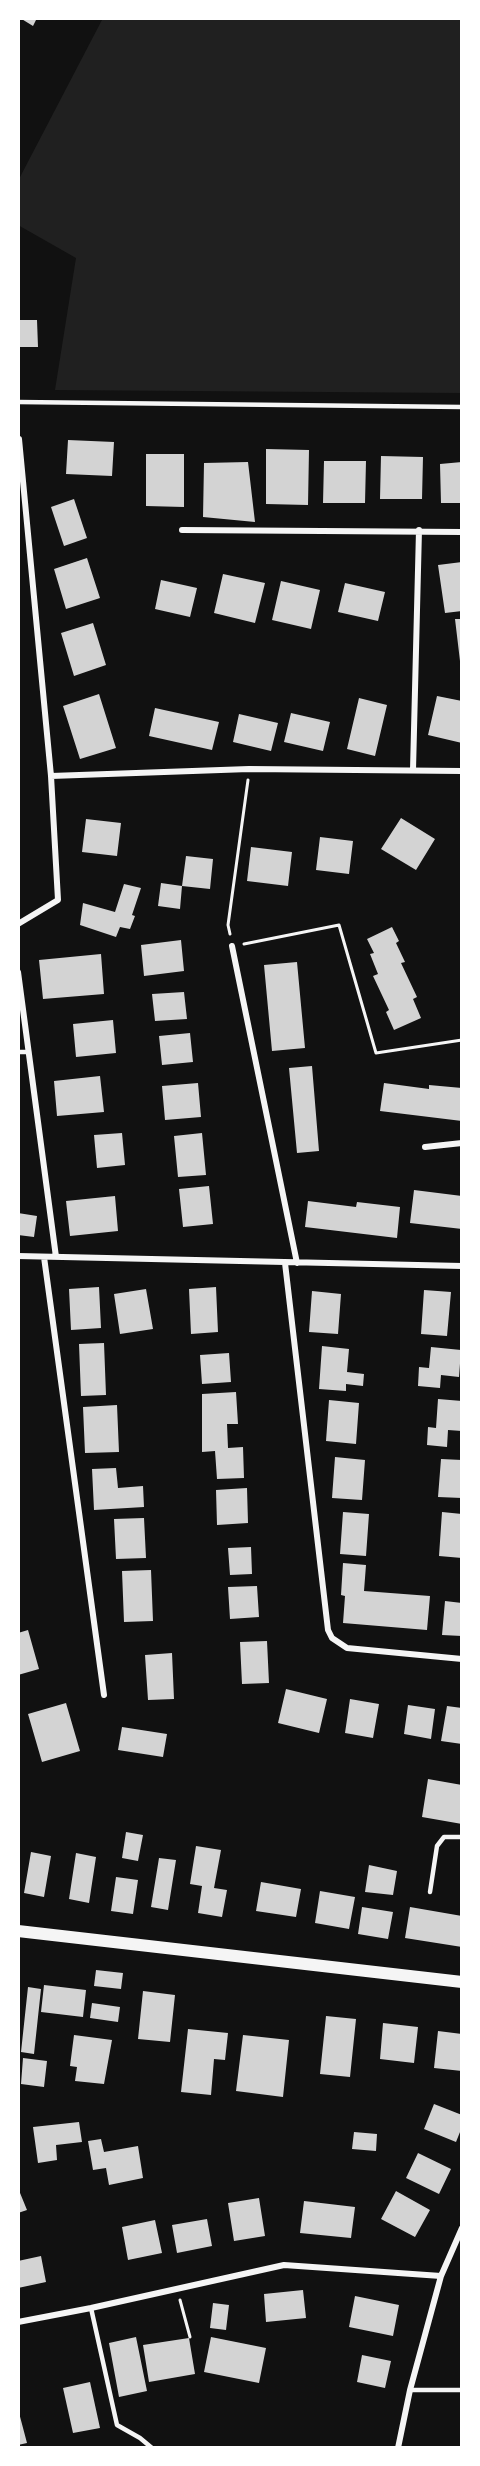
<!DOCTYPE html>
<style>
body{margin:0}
#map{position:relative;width:480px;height:2466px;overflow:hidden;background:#111;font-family:"Space Grotesk",sans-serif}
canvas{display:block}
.frame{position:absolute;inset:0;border:20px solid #fff;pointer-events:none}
</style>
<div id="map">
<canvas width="480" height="2466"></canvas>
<div class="frame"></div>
</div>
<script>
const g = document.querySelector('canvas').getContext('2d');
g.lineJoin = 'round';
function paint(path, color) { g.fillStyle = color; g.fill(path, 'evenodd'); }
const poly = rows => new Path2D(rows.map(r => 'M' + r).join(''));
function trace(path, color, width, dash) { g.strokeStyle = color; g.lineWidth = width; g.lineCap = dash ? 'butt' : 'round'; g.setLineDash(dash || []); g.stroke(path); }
paint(poly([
 [103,18,462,18,462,393,55,390,76,258,18,225,18,181]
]), '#202020');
paint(poly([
 [20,18,37,18,33,26],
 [18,320,37,320,38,347,18,347],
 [68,440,114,442,112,476,66,474],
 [266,449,309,450,308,505,266,504],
 [146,454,184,454,184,507,146,506],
 [381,456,423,457,422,499,380,499],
 [324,461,366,461,365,503,323,503],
 [248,462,255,522,203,517,204,463],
 [462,462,462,503,441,503,440,464],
 [74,499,87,538,64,546,51,507],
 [87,558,100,598,66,609,54,569],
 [462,562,462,611,445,613,438,565],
 [223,574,265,583,255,623,214,613],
 [161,580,197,588,190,617,155,609],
 [281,581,320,590,311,629,272,620],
 [345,583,385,592,378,621,338,612],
 [455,619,462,619,462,660,460,661],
 [93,623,106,665,74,676,61,633],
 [99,694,116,748,80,759,63,706],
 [437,696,462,701,462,743,428,735],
 [359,698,387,705,375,756,347,749],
 [155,708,219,722,212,750,149,736],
 [291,713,330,722,323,751,284,742],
 [239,714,278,723,271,751,233,742],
 [401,818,435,839,416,870,381,849],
 [86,819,121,823,117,856,82,852],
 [320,837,353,841,349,874,316,870],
 [251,847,292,852,288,886,247,881],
 [186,856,213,859,210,889,182,886],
 [161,883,182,886,180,909,158,906],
 [124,884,141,888,132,915,135,916,130,929,120,927,116,937,80,925,83,903,115,912],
 [392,927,399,941,396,943,405,962,401,963,417,997,413,999,421,1018,394,1030,386,1012,389,1010,373,976,378,974,370,954,374,953,367,939],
 [181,940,184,971,144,976,141,945],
 [101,954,104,994,43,999,39,960],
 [297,962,305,1048,272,1051,264,965],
 [184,992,187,1019,155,1021,152,994],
 [113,1020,116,1053,76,1057,73,1024],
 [190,1033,193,1062,162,1065,159,1036],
 [312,1066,319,1151,297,1153,289,1068],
 [100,1076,104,1112,57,1116,54,1081],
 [198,1083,201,1117,165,1120,162,1086],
 [384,1083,429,1089,429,1085,462,1088,462,1121,380,1111],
 [122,1133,125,1165,97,1168,94,1135],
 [202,1133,206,1175,178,1177,174,1136],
 [209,1186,213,1224,183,1227,179,1189],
 [414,1190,462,1196,462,1229,410,1223],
 [115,1196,118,1231,70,1236,66,1201],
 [308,1201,356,1207,357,1202,400,1207,397,1238,305,1227],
 [18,1213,37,1216,34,1237,18,1235],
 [99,1287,101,1328,71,1330,69,1289],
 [216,1287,218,1332,191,1334,189,1289],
 [146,1289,153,1329,120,1334,114,1294],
 [424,1290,451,1292,447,1336,421,1334],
 [312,1291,341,1294,338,1334,309,1332],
 [104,1343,106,1395,81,1396,79,1344],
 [322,1346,349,1349,347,1372,364,1374,363,1386,346,1384,346,1391,319,1389],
 [431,1347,461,1350,459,1377,441,1375,440,1388,418,1386,419,1367,429,1368],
 [229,1353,231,1382,202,1384,200,1355],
 [236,1392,238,1424,227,1424,228,1448,243,1447,244,1478,217,1479,215,1451,202,1452,202,1394],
 [438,1399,462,1401,462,1431,448,1430,447,1447,427,1445,428,1427,436,1428],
 [329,1400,359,1403,356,1444,326,1441],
 [117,1405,119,1452,85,1453,83,1407],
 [335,1457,365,1460,362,1500,332,1498],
 [441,1459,462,1460,462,1498,438,1497],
 [116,1468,118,1488,143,1486,144,1507,94,1510,92,1469],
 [247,1488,248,1523,217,1525,216,1490],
 [343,1512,369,1514,366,1556,340,1554],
 [442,1512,462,1514,462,1558,439,1556],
 [144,1518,146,1558,116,1559,114,1519],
 [251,1547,252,1574,230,1575,228,1548],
 [343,1563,366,1565,364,1591,430,1596,427,1630,343,1623,345,1596,341,1595],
 [151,1570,153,1621,124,1622,122,1571],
 [257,1586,259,1617,230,1619,228,1587],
 [445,1601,462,1603,462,1636,442,1635],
 [28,1630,39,1669,18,1675,18,1633],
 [267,1641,269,1683,242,1684,240,1642],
 [172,1653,174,1699,148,1700,145,1655],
 [286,1689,327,1699,319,1733,278,1723],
 [350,1699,379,1704,373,1738,345,1733],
 [66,1703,80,1751,42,1762,28,1714],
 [408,1705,435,1709,431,1739,404,1734],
 [447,1706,462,1708,462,1744,441,1741],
 [122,1727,167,1734,163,1757,118,1750],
 [428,1779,462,1785,462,1824,422,1817],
 [126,1832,143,1835,138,1861,122,1858],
 [196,1846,221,1850,214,1888,227,1890,222,1917,198,1913,202,1886,190,1884],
 [31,1852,51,1856,44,1897,24,1893],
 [76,1853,96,1857,89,1903,69,1899],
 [159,1858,176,1860,168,1910,151,1907],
 [369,1865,397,1871,393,1895,365,1892],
 [116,1877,138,1880,133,1914,111,1911],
 [261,1882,301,1889,296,1917,256,1911],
 [320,1891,355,1897,349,1929,315,1923],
 [362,1907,393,1912,388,1939,358,1934],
 [410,1907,462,1916,462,1947,405,1938],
 [96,1970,123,1973,121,1989,94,1986],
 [44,1985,86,1990,83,2017,41,2012],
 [28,1987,41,1989,34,2054,21,2052],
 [143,1991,175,1995,170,2042,138,2039],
 [92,2003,120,2007,118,2022,90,2018],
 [326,2016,356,2019,350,2077,320,2074],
 [383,2023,418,2027,414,2063,380,2059],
 [188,2029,228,2033,225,2060,214,2059,211,2095,181,2092],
 [438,2031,462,2034,462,2071,434,2068],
 [74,2035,112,2040,104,2084,75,2081,77,2067,70,2066],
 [243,2035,289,2040,283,2097,236,2091],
 [23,2058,47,2061,44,2087,21,2084],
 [434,2104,462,2115,462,2127,456,2142,424,2129],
 [79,2122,82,2142,56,2145,57,2160,38,2163,33,2127],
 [354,2132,377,2134,376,2151,352,2149],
 [101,2139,104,2152,138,2146,143,2178,109,2185,106,2168,93,2170,88,2141],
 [418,2153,451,2169,439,2194,406,2178],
 [18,2188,27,2210,18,2213],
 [396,2191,430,2210,415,2237,381,2219],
 [259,2198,265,2236,234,2241,228,2203],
 [304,2201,355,2207,351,2238,300,2233],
 [207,2219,212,2246,177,2253,172,2225],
 [155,2220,162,2253,128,2260,122,2227],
 [41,2256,46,2282,18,2288,18,2261],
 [303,2290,306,2318,266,2322,264,2294],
 [355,2296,399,2305,393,2336,349,2327],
 [213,2303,229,2305,226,2330,210,2328],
 [136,2337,147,2391,119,2397,109,2343],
 [211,2337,266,2348,259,2383,204,2372],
 [189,2338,195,2374,149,2382,143,2345],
 [362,2355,391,2361,385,2388,357,2382],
 [90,2382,100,2428,73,2433,63,2388],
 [18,2409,27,2443,18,2445]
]), '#d3d3d3');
trace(poly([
 [230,934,228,925,248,780],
 [244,944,339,925,376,1053,462,1040],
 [180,2300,190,2337]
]), '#f5f5f5', 3);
trace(poly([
 [18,402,462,407],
 [18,1052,29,1052],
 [430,1892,437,1846,444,1837,462,1837],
 [91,2308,117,2425,140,2438,152,2448],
 [410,2390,462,2390]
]), '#f5f5f5', 4.5);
trace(poly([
 [182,530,462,532],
 [413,770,419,530],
 [51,776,249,769,462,771],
 [18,924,58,900,51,776,19,439],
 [232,946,297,1263],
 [18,972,56,1257],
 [425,1147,462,1143],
 [18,1256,462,1266],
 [44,1257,104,1695],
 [285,1263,328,1630,332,1638,347,1648,462,1659],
 [18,2322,91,2308,284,2265,441,2276],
 [398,2448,410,2390,441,2276,462,2228]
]), '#f5f5f5', 6);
trace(poly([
 [18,1931,462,1982]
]), '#f5f5f5', 12);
</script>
